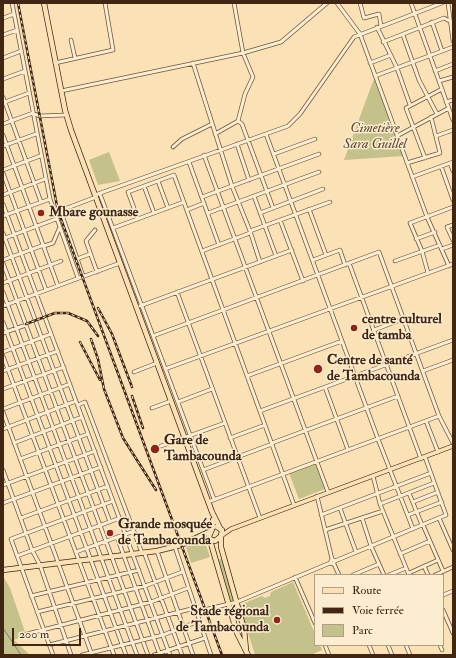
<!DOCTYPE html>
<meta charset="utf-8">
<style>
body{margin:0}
#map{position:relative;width:456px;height:658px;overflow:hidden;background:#fbe1b6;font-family:"IM FELL Double Pica",serif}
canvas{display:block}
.frame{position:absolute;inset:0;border:4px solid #402613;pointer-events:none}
.legend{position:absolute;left:314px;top:574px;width:130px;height:72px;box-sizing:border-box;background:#fcecd0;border:1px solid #b19d84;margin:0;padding:5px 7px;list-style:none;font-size:12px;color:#402613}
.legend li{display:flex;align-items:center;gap:8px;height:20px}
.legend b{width:20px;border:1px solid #b19d84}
.scale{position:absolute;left:12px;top:628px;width:69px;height:18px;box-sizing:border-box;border:2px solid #402613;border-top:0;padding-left:5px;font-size:12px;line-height:14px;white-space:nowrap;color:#402613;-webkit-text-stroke:3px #fcecd0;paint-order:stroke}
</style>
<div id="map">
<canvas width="456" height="658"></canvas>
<div class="frame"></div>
<ul class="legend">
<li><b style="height:5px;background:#fbe1b6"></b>Route</li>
<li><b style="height:5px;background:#402613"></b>Voie ferrée</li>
<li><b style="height:11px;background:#c4c18a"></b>Parc</li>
</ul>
<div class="scale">200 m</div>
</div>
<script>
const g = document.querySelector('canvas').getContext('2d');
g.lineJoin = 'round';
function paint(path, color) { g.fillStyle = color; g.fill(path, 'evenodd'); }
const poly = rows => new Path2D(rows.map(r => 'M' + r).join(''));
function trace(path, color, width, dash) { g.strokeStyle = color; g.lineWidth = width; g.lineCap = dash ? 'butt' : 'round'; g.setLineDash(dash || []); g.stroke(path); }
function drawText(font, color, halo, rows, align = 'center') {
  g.font = font + ' "IM FELL Double Pica",serif'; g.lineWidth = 3; g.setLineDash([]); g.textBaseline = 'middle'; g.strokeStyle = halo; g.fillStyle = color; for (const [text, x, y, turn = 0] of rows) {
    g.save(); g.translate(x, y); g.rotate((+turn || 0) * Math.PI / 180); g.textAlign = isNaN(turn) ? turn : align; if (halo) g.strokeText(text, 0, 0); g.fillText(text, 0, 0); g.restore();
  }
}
paint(poly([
 [375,76,404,156,344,160],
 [109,152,120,181,98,185,89,160],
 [315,463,325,489,299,499,289,473],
 [204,540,210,557,191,563,186,547],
 [222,559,235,602,229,603,217,560],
 [3,576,10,588,26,635,14,640,30,655,3,655],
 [293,582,315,634,315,645,320,645,322,650,311,655,255,655,240,607,242,604,262,596,265,598,270,596,271,592]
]), '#c4c18a');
trace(poly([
 [3,628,21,655]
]), '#798073', 1);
const minor = poly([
 [12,3,50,199,78,278],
 [337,3,360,34,427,217,449,266],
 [360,3,364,18,379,14,381,26],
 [411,3,453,120],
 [448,3,453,41],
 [3,18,14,14],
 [432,22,442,51],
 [377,27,397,68,410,105],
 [3,35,17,30],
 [403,35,419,80,437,114],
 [71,40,75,58],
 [383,42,444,18,453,23],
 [3,58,21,51],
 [55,63,113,50,105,3],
 [193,63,232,186,250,231,260,262],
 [370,63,391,55],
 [435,71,453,64],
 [375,76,453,47],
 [3,79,25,71],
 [439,81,453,77],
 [61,91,243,53,234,3],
 [3,97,41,202],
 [5,102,29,93],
 [446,102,453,100],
 [238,121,242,124,273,208],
 [3,124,33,113,39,116,66,115],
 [215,134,238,121,245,94,253,77,243,53,281,42,327,3],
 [266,134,378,439,413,529],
 [3,135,58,286],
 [397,136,449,108],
 [436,136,453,130],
 [237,144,249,180],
 [3,146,36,134],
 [173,147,182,139,212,124],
 [274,154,315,139],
 [204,155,328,492],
 [425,158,406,108,442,89],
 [189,162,219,245],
 [407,163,440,153,431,117],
 [450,163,453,171],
 [441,166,453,200],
 [3,170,40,156],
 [3,173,46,290],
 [412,177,453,162],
 [158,181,168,208],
 [144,186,154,213],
 [100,194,214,499],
 [3,195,45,179],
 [95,195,288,126,300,114,354,37,442,3],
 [254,196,276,256],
 [202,197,319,154],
 [3,204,170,655],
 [309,209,326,255],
 [187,210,204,203],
 [208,213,319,172],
 [260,213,323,189],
 [3,216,50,199],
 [138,219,128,192,174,175,294,505],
 [280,220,303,281],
 [453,225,447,227,453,240],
 [113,228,184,202],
 [95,230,86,241,97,272],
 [250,231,330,202],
 [3,233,110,522],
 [5,238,56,219],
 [416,239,435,232],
 [44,246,53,243,59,229],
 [442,249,453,245],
 [202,251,250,233],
 [77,259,90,254],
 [3,260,44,245],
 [313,260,340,250,345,265],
 [395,261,440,245],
 [3,263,148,655],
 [349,263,421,459],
 [428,273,422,251,410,223,453,207],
 [83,276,61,212,62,210,96,197],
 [3,283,61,261],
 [3,292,137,655],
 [177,292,260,518],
 [3,306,120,263],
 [140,306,292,250],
 [3,322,126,655],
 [374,330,403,319],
 [3,333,26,325],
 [153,336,379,252,439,416,453,443],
 [3,352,51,334],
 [3,356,114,655],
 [165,369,453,264],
 [3,371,58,351],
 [423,371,453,360],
 [134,372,157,363],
 [247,376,342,341],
 [325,387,348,450],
 [3,389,64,367],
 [178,402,212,389],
 [78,405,85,402,142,553],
 [152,408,171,401],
 [3,409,70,384],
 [260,411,453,340],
 [3,412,92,655],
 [426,421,438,452],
 [3,429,76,401],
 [230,438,265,425],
 [14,443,82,417],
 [272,443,398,396],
 [161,446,225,423],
 [20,459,88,434],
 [3,470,32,550,40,565,71,655],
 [203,470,272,444],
 [373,476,380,504,409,575],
 [3,485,95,451],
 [409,493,422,525],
 [317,496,332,559,335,561,333,564,330,563,332,559],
 [208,502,439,416],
 [413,502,438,492],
 [3,503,101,467],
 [380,504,434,483],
 [340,508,356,552],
 [321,515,431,473],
 [408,515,442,502],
 [21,518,108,486],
 [362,518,371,546,384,575],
 [439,518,453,550],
 [423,525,443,571],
 [325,530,383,511],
 [117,537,160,655],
 [175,547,211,655],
 [157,551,193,655],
 [76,552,134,531],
 [144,552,182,655],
 [400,554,430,541],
 [17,556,120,518],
 [335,561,446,515,425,457],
 [334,564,339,575],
 [424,566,428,575],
 [409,573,438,560],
 [353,575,379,564],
 [389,575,406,568],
 [435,575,453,567],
 [295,577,315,623],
 [443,595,453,591],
 [31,596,139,570],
 [208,609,237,602,330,563],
 [443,610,453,633],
 [37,612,145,586,182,572],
 [27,634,151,602,188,588],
 [49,645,195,608],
 [325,645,329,655],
 [369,645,373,655],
 [388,645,392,655],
 [406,645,410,655],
 [440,645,442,650],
 [53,655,11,539,113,501],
 [82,655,163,635,199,621],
 [154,655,205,638]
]);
const major = poly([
 [221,536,231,529,453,446]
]);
const highway = poly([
 [44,3,65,110,71,130,212,512,220,528],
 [213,520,213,527,209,536,212,547,237,633,248,655],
 [221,536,221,547,244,629,246,650],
 [210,539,215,541,221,536,222,530,217,527],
 [3,570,157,551,181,545,211,531]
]);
trace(minor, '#6f553c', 4.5);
trace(major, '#402613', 5);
trace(highway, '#402613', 6);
trace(minor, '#fcecd0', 3);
trace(major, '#fbe1b6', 3.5);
trace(highway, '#fbe1b6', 4.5);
const rail = poly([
 [18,3,58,211,222,655],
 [98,308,112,334,132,387],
 [26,324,55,313,68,313,87,321,98,336],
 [91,339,98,359,104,389,123,438,156,490],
 [80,342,100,380],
 [132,396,143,428]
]);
trace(rail, '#402613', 2.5);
trace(rail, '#fcecd0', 1, [3]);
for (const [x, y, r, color] of [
 [41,213,4,"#8f2418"],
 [354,328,4,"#8f2418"],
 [318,369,5,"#8f2418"],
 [155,449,5,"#8f2418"],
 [110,533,4,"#8f2418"],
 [277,620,4,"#8f2418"]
]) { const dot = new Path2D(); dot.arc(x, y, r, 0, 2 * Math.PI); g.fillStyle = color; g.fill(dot); trace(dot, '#fcecd0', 1.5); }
drawText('italic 14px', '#614d31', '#fcecd0', [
 ["Cimetière",375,129],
 ["Sara Guillel",375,145]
]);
drawText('bold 14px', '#402613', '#fcecd0', [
 ["Mbare gounasse",49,213],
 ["centre culturel",362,320],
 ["de tamba",362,336],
 ["Centre de santé",327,361],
 ["de Tambacounda",327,377],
 ["Gare de",164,441],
 ["Tambacounda",164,457],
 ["Grande mosquée",118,525],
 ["de Tambacounda",118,541],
 ["Stade régional",269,612,"right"],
 ["de Tambacounda",269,628,"right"]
], 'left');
</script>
